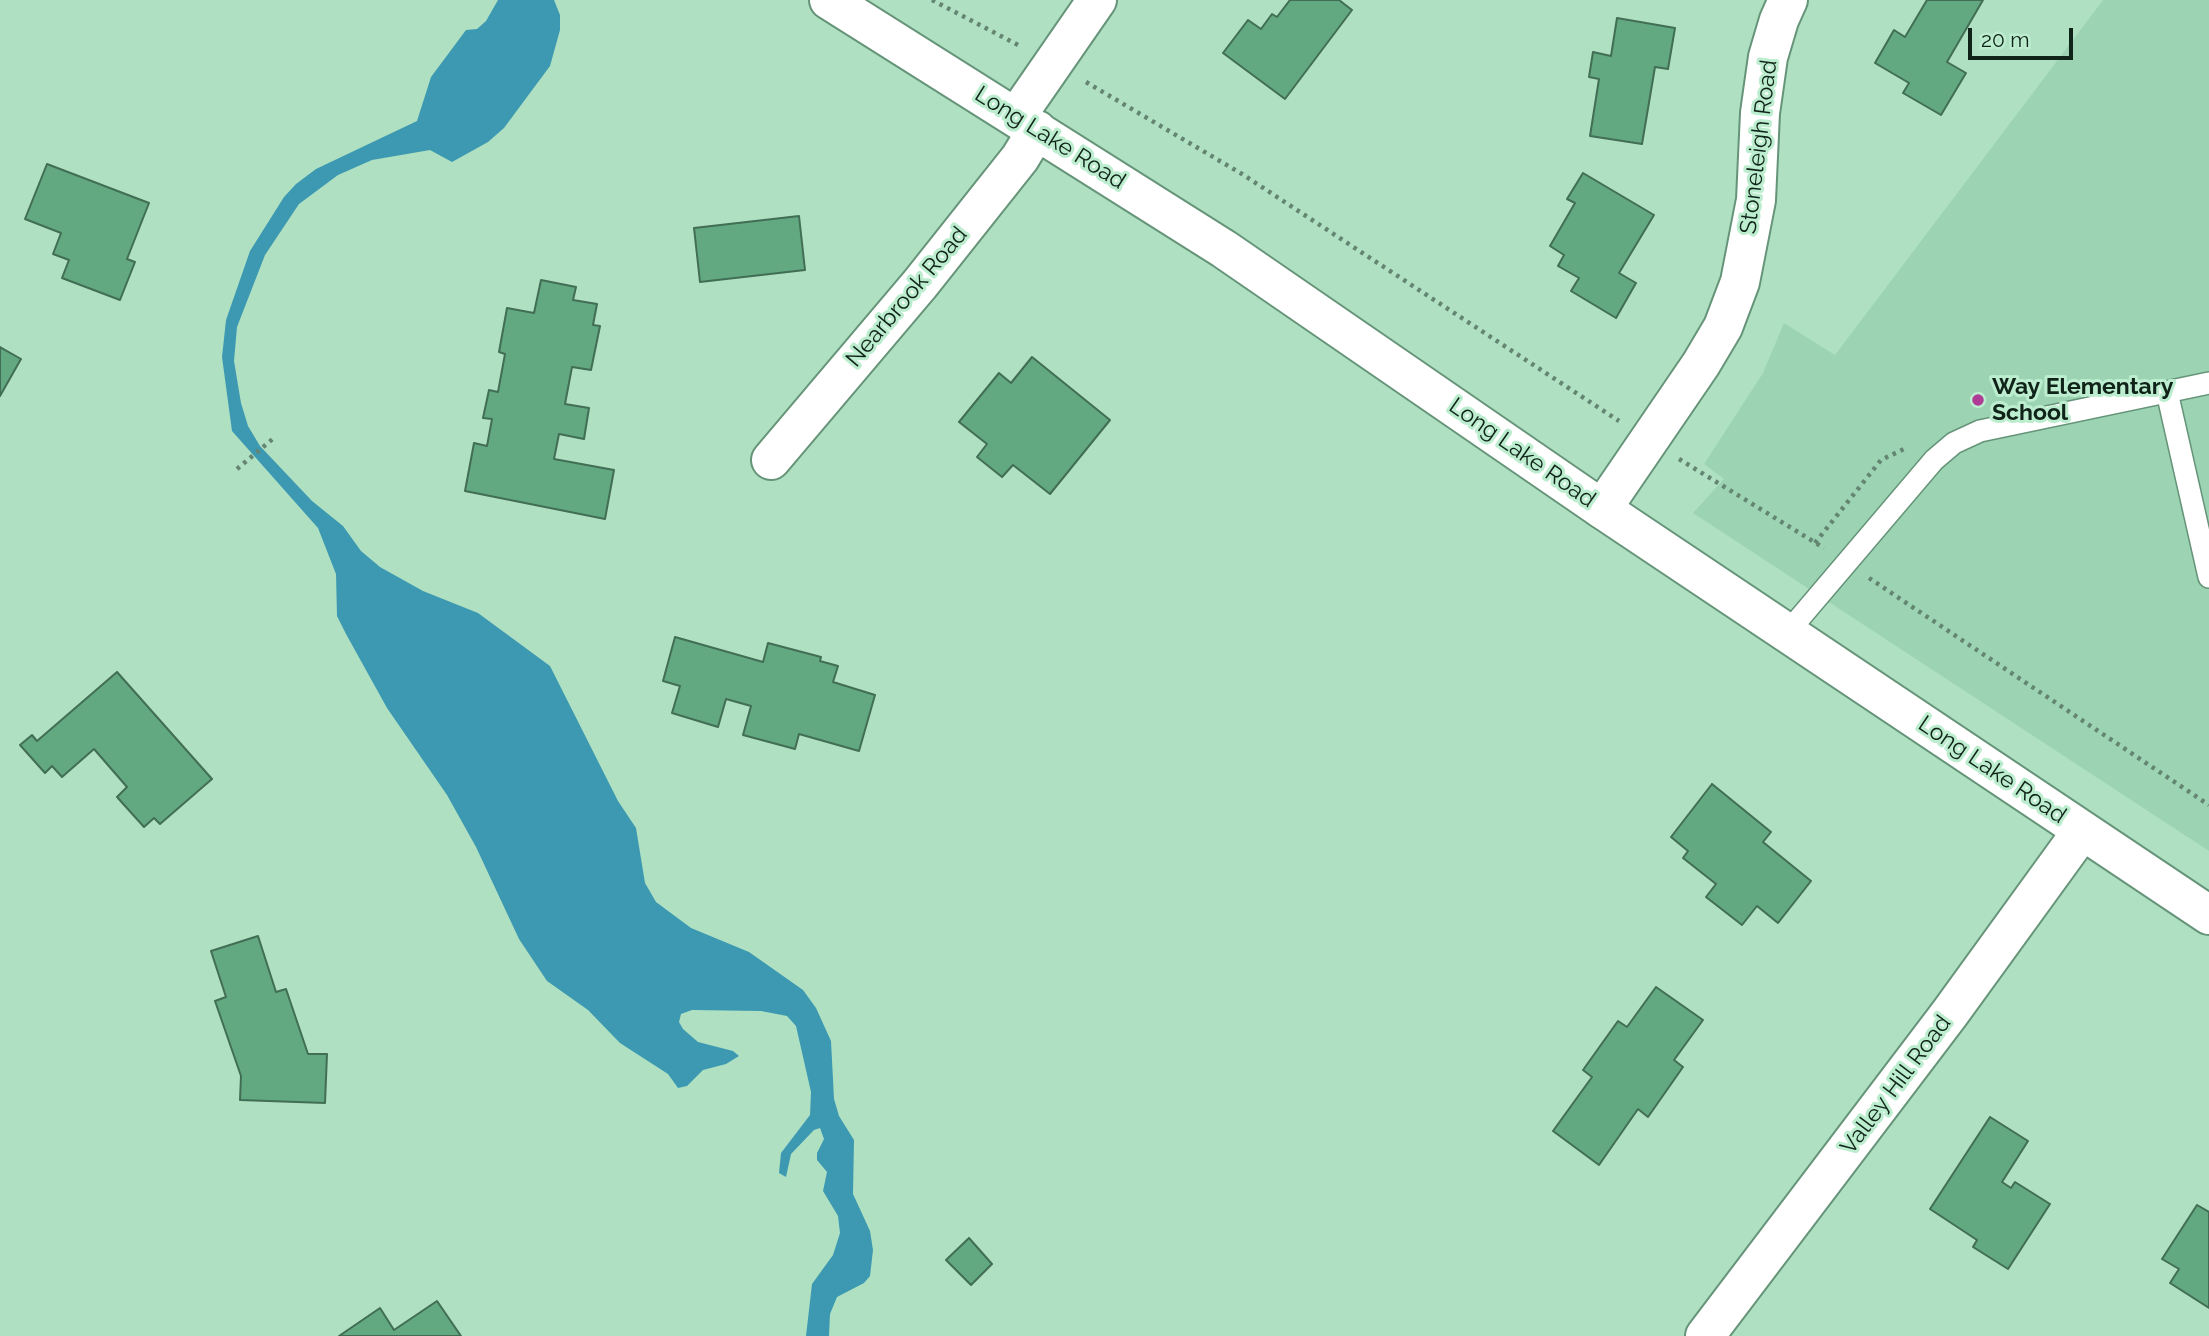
<!DOCTYPE html>
<style>
body{margin:0}
#map{position:relative;width:2209px;height:1336px;overflow:hidden;background:#afe0c2;font-family:Raleway,sans-serif}
canvas{display:block}
.scale{position:absolute;left:1968px;top:28px;width:105px;height:32px;box-sizing:border-box;border:4px solid #102318;border-top:0;padding-left:9px;font-size:21px;line-height:24px;white-space:nowrap;color:#102318;-webkit-text-stroke:5px #bcedcf;paint-order:stroke}
</style>
<div id="map">
<canvas width="2209" height="1336"></canvas>
<div class="scale">20 m</div>
</div>
<script>
const g = document.querySelector('canvas').getContext('2d');
g.lineJoin = 'round';
function paint(path, color) { g.fillStyle = color; g.fill(path, 'evenodd'); }
const poly = rows => new Path2D(rows.map(r => 'M' + r).join(''));
function trace(path, color, width, dash) { g.strokeStyle = color; g.lineWidth = width; g.lineCap = dash ? 'butt' : 'round'; g.setLineDash(dash || []); g.stroke(path); }
function drawText(font, color, halo, rows, align = 'center') {
  g.font = font + ' Raleway,sans-serif'; g.lineWidth = 6; g.setLineDash([]); g.textBaseline = 'middle'; g.strokeStyle = halo; g.fillStyle = color; for (const [text, x, y, turn = 0] of rows) {
    g.save(); g.translate(x, y); g.rotate((+turn || 0) * Math.PI / 180); g.textAlign = isNaN(turn) ? turn : align; if (halo) g.strokeText(text, 0, 0); g.fillText(text, 0, 0); g.restore();
  }
}
paint(poly([
 [2103,0,2209,0,2209,851,1693,513,1724,479,1704,464,1763,373,1784,323,1835,355]
]), '#9cd4b3');
paint(poly([
 [498,0,554,0,560,15,560,30,550,66,504,128,488,142,452,162,430,150,372,160,338,175,299,204,265,255,237,327,234,361,241,403,248,426,260,446,312,501,343,526,361,551,380,567,423,591,478,613,550,666,618,801,636,828,645,883,656,902,691,928,749,952,803,990,816,1008,831,1041,834,1099,839,1116,854,1140,853,1194,870,1231,873,1250,870,1276,864,1283,837,1297,830,1314,829,1336,806,1336,812,1284,833,1255,840,1233,838,1216,823,1191,827,1172,817,1160,817,1153,824,1139,820,1128,814,1130,791,1154,786,1177,779,1173,781,1153,810,1115,811,1092,796,1026,787,1016,761,1011,692,1010,681,1014,679,1022,683,1029,698,1042,733,1051,739,1056,726,1064,703,1070,687,1086,678,1088,668,1074,620,1043,588,1010,547,981,519,939,476,847,447,795,387,708,346,634,337,616,336,574,318,528,232,431,222,357,226,320,250,251,284,197,296,184,316,169,417,121,431,77,466,30,477,29,486,21]
]), '#3c99b1');
const building = poly([
 [1290,0,1339,0,1352,10,1285,99,1223,53,1248,20,1261,29,1272,14,1277,17,1290,0],
 [1927,0,1983,0,1947,62,1966,73,1941,115,1903,93,1909,83,1875,63,1894,30,1905,37,1927,0],
 [1617,18,1675,28,1668,69,1655,67,1642,144,1590,136,1599,79,1589,77,1593,52,1611,56,1617,18],
 [47,164,149,203,127,259,135,262,120,300,62,278,69,260,53,254,61,233,25,219,47,164],
 [1583,173,1654,215,1619,273,1636,283,1616,318,1571,291,1579,278,1558,266,1564,255,1550,246,1575,203,1567,199,1583,173],
 [799,216,805,270,700,282,694,228,799,216],
 [541,280,576,287,573,300,597,304,593,325,600,326,591,370,572,367,565,404,589,408,584,439,559,434,554,459,614,470,605,519,465,491,474,443,487,446,492,419,483,418,489,390,498,392,505,354,499,352,507,308,534,313,541,280],
 [0,347,21,359,0,396,0,347],
 [1032,357,1110,420,1050,494,1013,465,1002,477,977,457,987,444,959,422,999,373,1011,383,1032,357],
 [675,637,763,662,768,643,821,657,820,661,838,666,833,682,875,695,859,751,799,734,795,749,743,735,751,706,726,699,718,727,672,713,680,686,663,681,675,637],
 [117,672,212,779,160,824,154,818,144,827,117,797,127,787,94,749,62,777,52,766,45,773,20,745,32,735,37,741,117,672],
 [1712,784,1771,832,1763,842,1811,881,1778,923,1757,906,1742,925,1706,897,1716,884,1683,858,1688,851,1671,837,1712,784],
 [258,936,276,992,286,989,308,1054,327,1054,325,1103,240,1100,241,1076,215,1001,226,997,211,951,258,936],
 [1656,987,1703,1020,1674,1060,1683,1067,1648,1117,1638,1109,1599,1165,1553,1131,1592,1077,1583,1070,1618,1021,1627,1027,1656,987],
 [1990,1117,2028,1141,2002,1182,2011,1188,2015,1182,2050,1204,2008,1269,1973,1247,1977,1240,1930,1209,1990,1117],
 [2197,1205,2209,1212,2209,1308,2170,1283,2179,1269,2162,1259,2197,1205],
 [969,1238,992,1264,971,1285,946,1260,969,1238],
 [437,1301,461,1336,339,1336,380,1308,394,1330,437,1301]
]);
paint(building, '#62a880');
trace(building, '#416e54', 2);
const service = poly([
 [2167,392,2209,577],
 [1787,633,1934,460,1954,443,1980,431,2209,383]
]);
const minor = poly([
 [1016,117,1097,0],
 [771,460,920,284,1020,158,1037,130],
 [1602,509,1701,364,1723,327,1740,282,1756,200,1760,113,1768,57,1779,20,1788,0],
 [1705,1336,1950,1013,2082,831]
]);
const secondary = poly([
 [829,0,1224,249,1602,509,2209,915]
]);
trace(service, '#669479', 24);
trace(minor, '#669479', 42);
trace(secondary, '#669479', 42);
trace(poly([
 [932,0,1020,46],
 [1086,82,1242,174,1619,421],
 [1679,459,1824,548],
 [237,469,275,437],
 [1815,543,1881,460,1904,449],
 [1869,578,2209,805]
]), '#638571', 4.5, [3.5, 5]);
trace(service, '#fff', 21);
trace(minor, '#fff', 38);
trace(secondary, '#fff', 38);
for (const [x, y, r, color] of [
 [1978,400,7,"#af3c96"]
]) { const dot = new Path2D(); dot.arc(x, y, r, 0, 2 * Math.PI); g.fillStyle = color; g.fill(dot); trace(dot, '#bcedcf', 2.5); }
drawText('23px', '#102318', '#bcedcf', [
 ["Long Lake Road",1050,138,32],
 ["Stoneleigh Road",1759,147,-83],
 ["Nearbrook Road",907,297,-50],
 ["Long Lake Road",1522,453,35],
 ["Long Lake Road",1992,770,34],
 ["Valley Hill Road",1896,1085,-53]
]);
drawText('bold 23px', '#102318', '#bcedcf', [
 ["Way Elementary",1992,387],
 ["School",1992,413]
], 'left');
</script>
